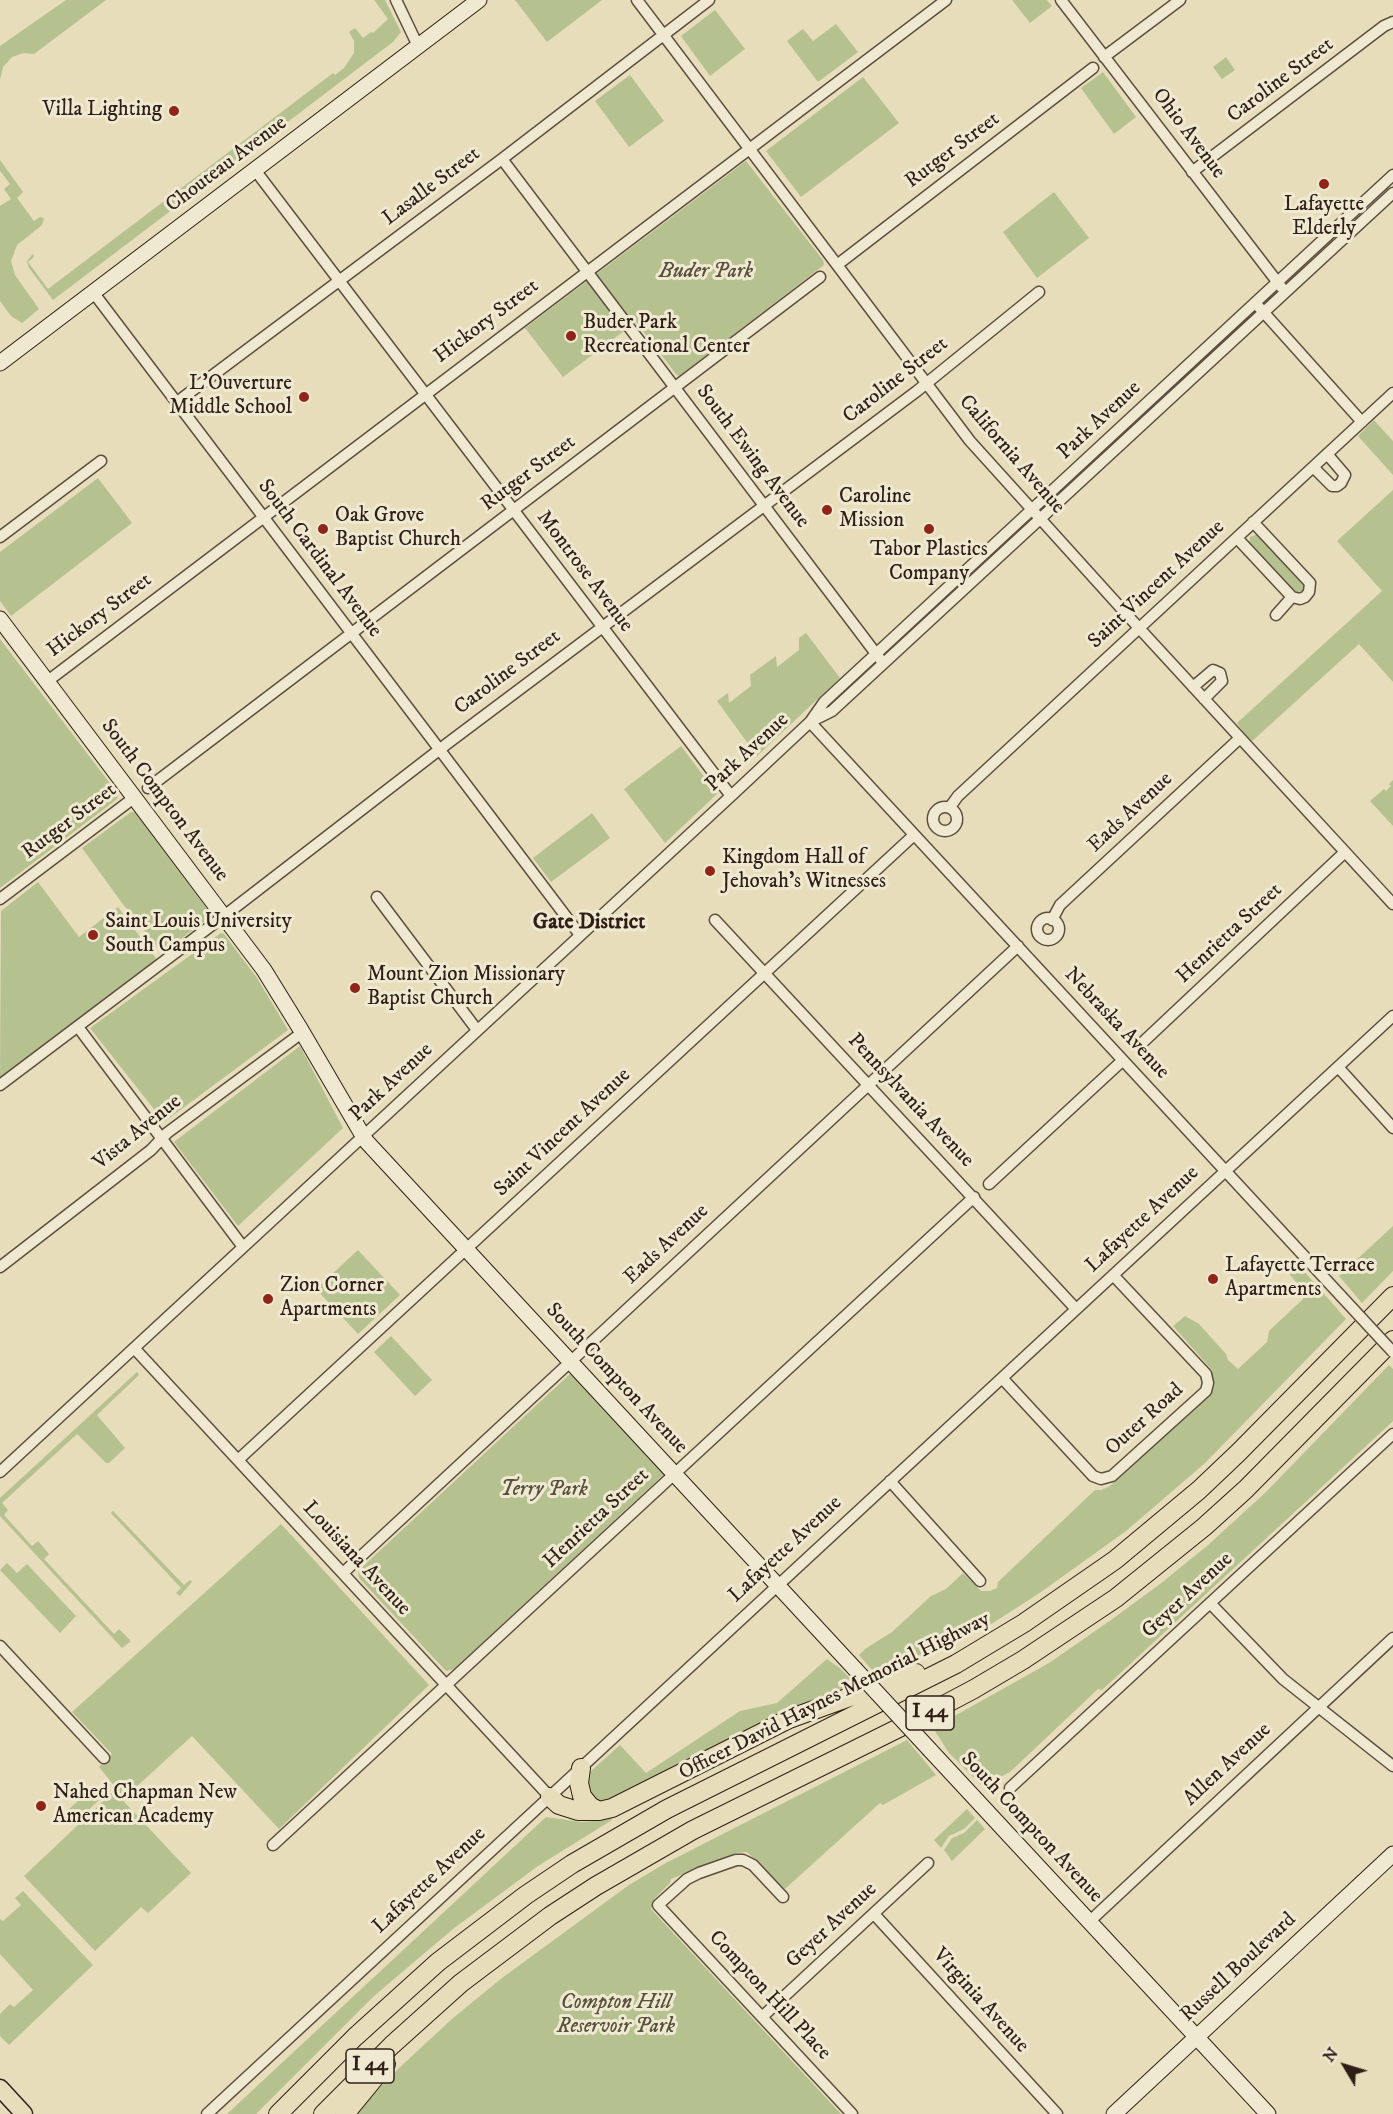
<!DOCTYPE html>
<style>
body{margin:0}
#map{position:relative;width:1393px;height:2114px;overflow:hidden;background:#e7ddba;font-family:"IM FELL DW Pica",serif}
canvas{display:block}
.north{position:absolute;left:1315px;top:2036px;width:60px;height:60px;-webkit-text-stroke:4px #efe9d2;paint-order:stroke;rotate:308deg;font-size:16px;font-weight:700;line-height:24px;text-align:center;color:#301f17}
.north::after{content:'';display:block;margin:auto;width:21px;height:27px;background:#301f17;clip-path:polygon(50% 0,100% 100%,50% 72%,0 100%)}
</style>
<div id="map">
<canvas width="1393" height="2114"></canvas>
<div class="north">N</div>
</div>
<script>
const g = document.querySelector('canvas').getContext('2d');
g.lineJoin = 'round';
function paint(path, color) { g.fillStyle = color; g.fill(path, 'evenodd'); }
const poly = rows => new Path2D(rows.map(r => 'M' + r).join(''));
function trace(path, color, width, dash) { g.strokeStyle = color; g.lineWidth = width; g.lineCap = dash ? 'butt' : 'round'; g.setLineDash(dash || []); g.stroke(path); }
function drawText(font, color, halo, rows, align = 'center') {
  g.font = font + ' "IM FELL DW Pica",serif'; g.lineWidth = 6; g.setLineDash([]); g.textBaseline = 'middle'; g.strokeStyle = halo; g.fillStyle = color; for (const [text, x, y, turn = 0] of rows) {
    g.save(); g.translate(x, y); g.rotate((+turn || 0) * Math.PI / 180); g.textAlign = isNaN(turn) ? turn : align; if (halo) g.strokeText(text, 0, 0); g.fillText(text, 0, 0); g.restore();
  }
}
paint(poly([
 [66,0,106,0,34,54,24,53,12,57,3,67,0,80,0,46],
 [374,0,385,0,401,32,393,42,53,300,29,268,27,261,32,255,34,254,33,258,28,262,48,289,333,73,335,75,344,68,354,53,354,41,349,32,355,28,363,38,371,32,373,33,388,19],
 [515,0,602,0,547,42],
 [1012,0,1047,0,1052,6,1030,23],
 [715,10,745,49,710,76,681,36],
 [836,24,858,52,818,82,787,41,803,29,813,41],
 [1226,57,1235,70,1222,79,1213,67],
 [1103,72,1136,117,1114,134,1081,88],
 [630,75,664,121,629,147,595,101],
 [863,77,899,123,801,197,766,151],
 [0,160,23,192,17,198,34,221,40,217,44,218,42,225,17,245,11,261,15,275,39,309,22,323,11,316,0,301,0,206,11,199,4,189,10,184,0,171],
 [746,161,823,260,824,265,679,376,676,374,636,322,563,377,525,328],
 [1054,192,1089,238,1037,278,1003,232],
 [1374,420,1393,441,1393,475,1358,436],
 [98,478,132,523,11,616,0,601,0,552],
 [1393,490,1393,682,1359,644,1250,743,1237,723,1382,591,1337,541],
 [1258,534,1303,583,1305,588,1301,593,1296,594,1249,544,1250,537],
 [806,633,840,678,757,756,717,701,728,693,729,703,751,686,750,675,776,656,777,667,799,650,799,638],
 [0,639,118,794,117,799,0,888],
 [681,746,717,794,665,843,624,789],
 [1393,780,1393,826,1370,801,1384,789,1386,791,1391,786,1389,784],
 [131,812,135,812,211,914,209,918,162,953,122,903,82,848],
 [592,813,610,838,551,882,533,858],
 [38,882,79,937,118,907,160,964,0,1078,1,911],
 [221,933,224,934,257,978,288,1030,164,1122,90,1028],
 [300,1046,343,1128,238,1226,174,1142],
 [1393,1226,1393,1271,1362,1303,1339,1276],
 [358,1250,400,1295,358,1334,316,1289],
 [1296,1262,1346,1319,1204,1464,1126,1531,1041,1592,993,1623,878,1677,859,1655,865,1649,892,1632,931,1596,946,1589,963,1573,981,1591,990,1591,997,1588,998,1582,1095,1490,1101,1490,1110,1486,1209,1395,1213,1387,1212,1370,1173,1326,1185,1316,1199,1324,1226,1354,1228,1360,1238,1369,1267,1342,1269,1331,1303,1299,1302,1289,1290,1275,1290,1270],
 [391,1336,432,1380,415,1396,374,1352],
 [1389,1365,1393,1369,1393,1421,1391,1423,1102,1690,1098,1689,1010,1772,1002,1776,988,1792,949,1753,933,1728,1049,1663,1111,1620,1160,1584,1208,1545,1265,1493],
 [137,1372,139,1375,97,1415,125,1448,109,1463,106,1463,77,1434,2,1503,8,1510,4,1515,32,1546,38,1541,49,1554,44,1559,114,1634,119,1629,130,1640,130,1642,122,1648,0,1516,0,1498],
 [570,1374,573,1375,663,1473,663,1475,454,1669,446,1671,359,1578,358,1571],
 [113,1511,184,1585,190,1580,192,1582,180,1596,176,1593,181,1588,111,1513],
 [281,1524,429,1685,279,1829,192,1736,124,1798,99,1767,112,1754,72,1712],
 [7,1563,17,1573,27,1564,76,1616,60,1633,0,1570],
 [827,1659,841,1669,859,1688,775,1723,603,1802,595,1800,587,1788,588,1776,591,1771,620,1745,646,1773,740,1711,777,1703],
 [907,1740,936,1775,883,1805,880,1803,785,1889,782,1888,747,1852,737,1853,671,1879,670,1883,655,1898,651,1909,841,2114,354,2114,398,2069,453,2018,502,1978,629,1885,664,1864],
 [90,1789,100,1799,73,1825,63,1815],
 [114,1791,191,1873,148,1913,141,1907,95,1951,24,1876],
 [967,1809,975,1818,964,1829,949,1836,941,1848,934,1840],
 [611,1815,612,1820,538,1866,453,1929,374,1996,256,2114,227,2114,546,1817,581,1822,594,1821],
 [977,1820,985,1829,952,1861,944,1850,952,1838,964,1833],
 [23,1891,93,1965,9,2045,0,2036,0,2014,10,2004,14,2007,33,1990,0,1954,0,1919,3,1921,21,1905,15,1898]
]), '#b6c190');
const street = poly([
 [396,0,418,46],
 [637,0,970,441,1139,628,1393,904],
 [1061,0,1282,288],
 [1104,57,1180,0],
 [502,159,880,659],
 [255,170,731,796],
 [1192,172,1384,26,1393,22],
 [837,265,1093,68],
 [93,292,580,935],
 [1258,306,1362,422],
 [177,402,502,159,709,0],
 [1313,467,1332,486,1337,486,1341,483,1345,475,1327,454],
 [0,537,101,461],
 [1237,538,1292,597,1300,599,1305,597,1309,592,1310,583,1253,522],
 [1276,615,1292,597],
 [53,677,946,0],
 [1193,687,1213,670,1220,673,1222,681,1204,699],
 [810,722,832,711,1393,193],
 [810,722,1341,1296],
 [148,788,820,277],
 '933 819a12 12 0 1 1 24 0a12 12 0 1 1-24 0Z',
 [950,807,958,796,1393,393],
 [377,897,477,1030],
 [0,899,135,797],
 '1037 929a11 11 0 1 1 22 0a11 11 0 1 1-22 0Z',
 [715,920,1076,1309],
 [1052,920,1060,905,1240,738],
 [78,1027,243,1247],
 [1141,1044,1345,852],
 [1338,1067,1393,1128],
 [0,1085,224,916,448,743,917,391,1039,292],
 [989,1184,1122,1061],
 [0,1267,151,1150,167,1133,303,1032],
 [134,1348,550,1797],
 [1002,1378,1093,1476,1101,1479,1112,1476,1206,1391,1208,1383,1206,1374,1113,1275],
 [238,1460,914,835],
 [0,1472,731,796,810,722,824,702,1393,175],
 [890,1481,980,1581],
 [343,1573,1018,946],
 [1210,1603,1283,1679,1393,1766],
 [0,1646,104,1758],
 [1010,1788,1393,1434],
 [273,1845,974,1197],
 [783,1897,753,1865,743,1860,736,1860,699,1873,687,1879,658,1905,852,2114],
 [874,1914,1057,2114],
 [1090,1921,1393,1638],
 [762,2017,928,1863],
 [207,2114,1393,1016]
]);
const secondary = poly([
 [0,363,479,0],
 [0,619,264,970,301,1030,366,1141,855,1669],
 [930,1750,1268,2114],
 [1114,2114,1393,1854]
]);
const primary = poly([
 [0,2088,24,2114]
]);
const highway = poly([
 [581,1768,579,1783,582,1796,590,1806,599,1811],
 [550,1797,559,1805,578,1811,599,1811,612,1808,789,1719,916,1673],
 [278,2114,355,2037,438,1962,526,1895,572,1864,667,1809,956,1664,1024,1623,1115,1560,1199,1490,1238,1453,1393,1296],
 [323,2114,392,2045,461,1983,550,1916,596,1886,693,1830,923,1716,974,1689,1023,1660,1116,1598,1204,1527,1246,1489,1393,1340],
 [345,2114,386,2064]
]);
trace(street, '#5e4e40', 13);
trace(secondary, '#301f17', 17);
trace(primary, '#301f17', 19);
trace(highway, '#301f17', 20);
trace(street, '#efe9d2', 10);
trace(secondary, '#efe9d2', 15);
trace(primary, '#e7ddba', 16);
trace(highway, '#e7ddba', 18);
const streetBridge = poly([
 [1341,1296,1393,1352]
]);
const secondaryBridge = poly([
 [855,1669,930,1750]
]);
trace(streetBridge, '#5e4e40', 13, []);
trace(secondaryBridge, '#301f17', 17, []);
trace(streetBridge, '#efe9d2', 10);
trace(secondaryBridge, '#efe9d2', 15);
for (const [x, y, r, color] of [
 [174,111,6,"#8f2418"],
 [1324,184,6,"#8f2418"],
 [571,336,6,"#8f2418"],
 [304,397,6,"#8f2418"],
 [827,510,6,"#8f2418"],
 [323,529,6,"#8f2418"],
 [929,529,6,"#8f2418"],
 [710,871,6,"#8f2418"],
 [93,935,6,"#8f2418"],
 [355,988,6,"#8f2418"],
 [1213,1279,6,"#8f2418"],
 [268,1299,6,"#8f2418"],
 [41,1806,6,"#8f2418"]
]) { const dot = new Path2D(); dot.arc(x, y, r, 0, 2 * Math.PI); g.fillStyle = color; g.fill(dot); trace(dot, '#efe9d2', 2); }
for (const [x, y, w] of [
 [930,1713,48],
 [370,2066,48]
]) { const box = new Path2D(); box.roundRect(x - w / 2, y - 17, w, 34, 4.5); g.fillStyle = '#efe9d2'; g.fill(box); trace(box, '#301f17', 1.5); }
drawText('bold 20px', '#301f17', null, [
 ["I 44",930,1713],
 ["I 44",370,2066]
]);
drawText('21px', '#301f17', '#efe9d2', [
 ["Caroline Street",1281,81,-37],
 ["Ohio Avenue",1188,134,53],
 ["Rutger Street",953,151,-37],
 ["Chouteau Avenue",227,165,-37],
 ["Lasalle Street",432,187,-37],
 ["Hickory Street",487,322,-37],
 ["Caroline Street",896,381,-38],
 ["Park Avenue",1100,421,-43],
 ["California Avenue",1011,455,49],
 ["South Ewing Avenue",752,457,53],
 ["Rutger Street",529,474,-37],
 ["South Cardinal Avenue",319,559,53],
 ["Montrose Avenue",584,572,53],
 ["Saint Vincent Avenue",1157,585,-43],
 ["Hickory Street",100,616,-37],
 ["Caroline Street",508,673,-37],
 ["Park Avenue",748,753,-43],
 ["South Compton Avenue",164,801,53],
 ["Eads Avenue",1131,813,-43],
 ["Rutger Street",70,822,-37],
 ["Henrietta Street",1230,934,-43],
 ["Nebraska Avenue",1116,1024,47],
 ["Park Avenue",392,1083,-43],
 ["Pennsylvania Avenue",910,1101,47],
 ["Vista Avenue",138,1133,-39],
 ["Saint Vincent Avenue",563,1133,-43],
 ["Lafayette Avenue",1143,1220,-43],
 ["Eads Avenue",667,1245,-43],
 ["South Compton Avenue",616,1379,47],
 ["Outer Road",1145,1420,-42],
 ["Henrietta Street",597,1519,-43],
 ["Lafayette Avenue",786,1550,-43],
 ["Louisiana Avenue",356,1559,47],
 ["Geyer Avenue",1188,1596,-43],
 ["Officer David Haynes Memorial Highway",835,1697,-27],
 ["Allen Avenue",1228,1765,-43],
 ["South Compton Avenue",1031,1828,47],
 ["Lafayette Avenue",430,1881,-43],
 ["Geyer Avenue",832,1926,-43],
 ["Russell Boulevard",1239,1968,-43],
 ["Compton Hill Place",769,1996,47],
 ["Virginia Avenue",980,2001,48]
]);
drawText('21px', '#301f17', '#efe9d2', [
 ["Villa Lighting",162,111,"right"],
 ["Lafayette",1324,206,"center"],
 ["Elderly",1324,230,"center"],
 ["Buder Park",583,324],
 ["Recreational Center",583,348],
 ["L'Ouverture",292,385,"right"],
 ["Middle School",292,409,"right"],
 ["Caroline",839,498],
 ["Mission",839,522],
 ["Oak Grove",335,517],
 ["Baptist Church",335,541],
 ["Tabor Plastics",929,551,"center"],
 ["Company",929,575,"center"],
 ["Kingdom Hall of",722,859],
 ["Jehovah's Witnesses",722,883],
 ["Saint Louis University",105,923],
 ["South Campus",105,947],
 ["Mount Zion Missionary",367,976],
 ["Baptist Church",367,1000],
 ["Lafayette Terrace",1225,1267],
 ["Apartments",1225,1291],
 ["Zion Corner",280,1287],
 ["Apartments",280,1311],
 ["Nahed Chapman New",53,1794],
 ["American Academy",53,1818]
], 'left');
drawText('italic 21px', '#58503b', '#efe9d2', [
 ["Buder Park",706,273],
 ["Terry Park",544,1491],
 ["Compton Hill",616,2004],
 ["Reservoir Park",616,2028]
]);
drawText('bold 22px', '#301f17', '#efe9d2', [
 ["Gate District",589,923]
]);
</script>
